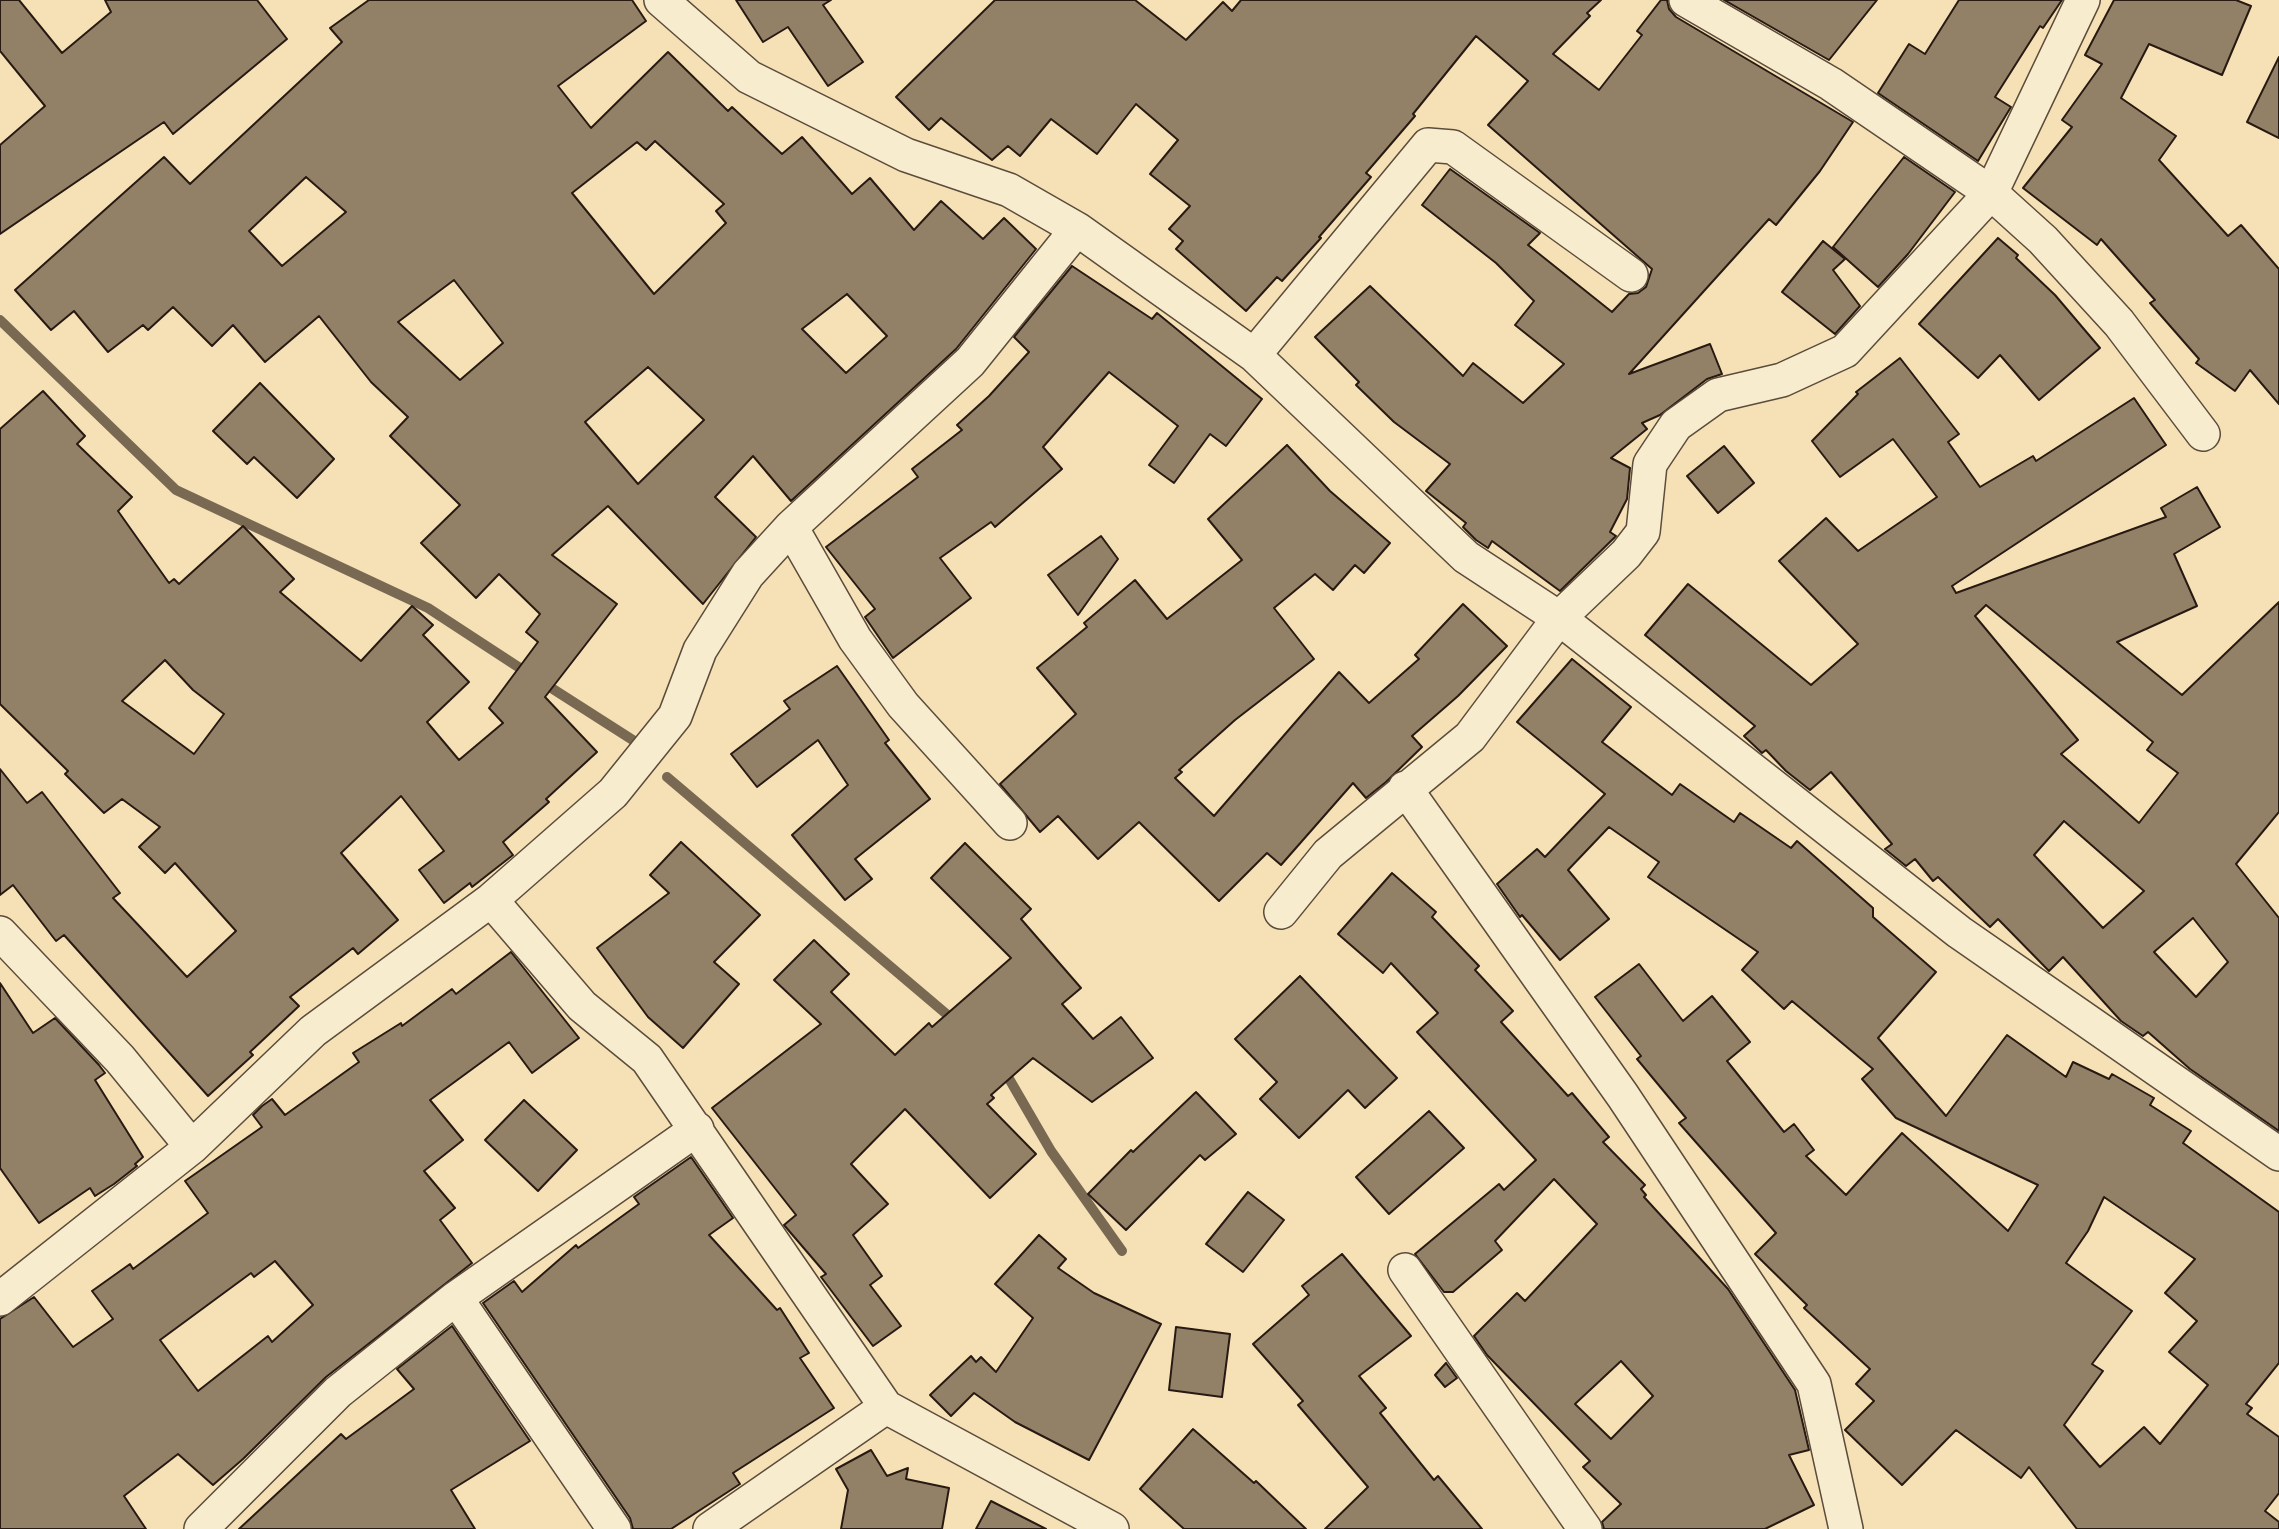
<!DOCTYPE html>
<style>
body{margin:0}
canvas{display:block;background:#f5e1b5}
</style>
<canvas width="2279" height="1529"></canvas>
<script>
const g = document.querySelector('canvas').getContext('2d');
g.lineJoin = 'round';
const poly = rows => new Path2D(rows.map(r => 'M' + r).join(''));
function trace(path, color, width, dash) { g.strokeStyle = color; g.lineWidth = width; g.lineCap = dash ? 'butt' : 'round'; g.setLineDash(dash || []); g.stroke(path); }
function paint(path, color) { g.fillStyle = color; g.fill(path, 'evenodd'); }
trace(poly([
 [0,320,176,490,428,608,529,674],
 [542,682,639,744],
 [667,777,957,1023],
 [1004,1070,1051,1151,1122,1251]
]), '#796953', 10);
const building = poly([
 [0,0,19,0,62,53,111,12,105,0,257,0,287,39,173,134,164,122,0,234,0,145,45,106,0,51,0,0],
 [369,0,632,0,646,21,558,86,591,128,668,52,728,111,732,107,782,154,802,137,852,194,870,178,914,230,941,201,983,239,1004,218,1036,249,956,349,791,501,753,456,715,497,756,537,703,604,608,506,552,555,617,604,545,697,597,752,546,799,549,802,503,842,513,855,472,887,470,883,444,903,419,870,444,851,401,796,341,853,398,920,358,954,353,948,290,997,299,1006,250,1052,253,1055,208,1096,64,935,56,941,13,885,0,895,0,769,27,803,42,792,120,893,113,898,187,977,236,931,175,863,165,873,139,847,160,827,122,799,104,813,65,774,68,771,0,704,0,429,43,391,85,436,77,444,132,497,118,511,169,583,174,579,179,584,243,526,294,579,280,592,361,661,412,606,433,625,423,635,469,682,427,722,459,760,503,723,489,708,538,642,526,632,540,614,499,574,476,598,421,543,460,505,390,436,408,417,371,382,319,316,265,362,233,325,212,346,173,307,148,330,143,325,108,352,74,311,51,330,15,290,164,157,190,184,342,42,330,28,369,0],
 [655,141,724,204,716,211,726,223,654,294,572,193,637,142,646,150,655,141],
 [306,177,346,212,282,266,249,231,306,177],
 [454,280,503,343,460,380,398,322,454,280],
 [847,294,887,336,846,373,802,329,847,294],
 [648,367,704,420,638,484,585,422,648,367],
 [165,660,193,690,224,714,194,754,122,701,165,660],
 [736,0,831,0,823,5,863,62,828,86,788,27,763,42,736,0],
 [995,0,1135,0,1186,40,1223,2,1232,11,1241,0,1601,0,1587,13,1590,16,1553,54,1599,90,1642,35,1637,31,1661,0,1667,0,1669,9,1676,17,1853,122,1820,171,1776,225,1769,219,1629,374,1710,344,1722,374,1707,379,1660,415,1642,423,1647,429,1611,458,1630,468,1627,499,1610,532,1616,536,1560,591,1492,541,1488,548,1476,540,1463,527,1466,523,1426,491,1450,464,1394,422,1356,385,1359,382,1315,337,1370,286,1463,376,1473,363,1523,403,1564,364,1515,325,1534,301,1496,263,1422,205,1450,169,1540,233,1528,245,1612,312,1629,294,1638,293,1646,287,1652,269,1488,125,1528,81,1476,36,1413,114,1415,116,1366,173,1371,177,1319,237,1321,238,1282,281,1277,277,1246,311,1176,249,1183,241,1169,229,1190,206,1150,174,1178,140,1136,104,1097,154,1051,119,1020,156,1008,146,992,160,941,118,929,130,896,97,995,0],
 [1724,0,1877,0,1829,60,1724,0],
 [1959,0,2062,0,2043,28,2040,26,1995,97,2011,107,1978,161,1878,93,1909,44,1925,54,1959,0],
 [2114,0,2236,0,2251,6,2222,75,2149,44,2121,98,2176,136,2159,160,2228,236,2241,225,2279,269,2279,404,2250,370,2235,391,2196,363,2199,359,2150,303,2155,300,2101,239,2097,245,2023,188,2072,127,2062,120,2102,64,2085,55,2114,0],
 [2279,57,2279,138,2247,122,2279,57],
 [1904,157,1955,192,1908,254,1878,287,1833,247,1904,157],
 [1998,238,2018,255,2016,258,2055,295,2100,348,2039,400,2000,355,1978,378,1919,324,1998,238],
 [1823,241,1845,259,1833,270,1860,306,1835,334,1782,292,1823,241],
 [1072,266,1152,319,1157,313,1262,399,1226,446,1210,434,1174,483,1149,465,1178,426,1109,372,1043,447,1062,469,995,527,991,522,940,558,971,598,893,658,865,617,875,609,826,547,918,477,912,469,962,430,957,425,989,396,1029,352,1014,337,1072,266],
 [1900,358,1959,434,1948,442,1980,487,2033,456,2036,461,2134,398,2166,445,1952,586,1956,593,2166,517,2161,508,2197,487,2220,527,2174,554,2197,606,2117,642,2182,695,2279,602,2279,812,2236,864,2279,918,2279,1131,2190,1069,2148,1032,2143,1036,2121,1021,2063,957,2049,971,1998,919,1990,927,1938,877,1933,881,1915,859,1906,866,1885,849,1892,844,1831,772,1810,790,1786,771,1766,750,1762,753,1744,736,1755,726,1645,635,1688,584,1811,685,1858,644,1779,561,1826,518,1858,551,1937,497,1893,439,1840,477,1812,441,1858,394,1856,392,1900,358],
 [1986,605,2153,742,2147,750,2178,773,2139,823,2061,754,2078,740,1975,616,1986,605],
 [2064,821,2144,891,2103,928,2034,855,2064,821],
 [2193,918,2228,962,2196,997,2154,952,2193,918],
 [260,383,334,459,297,498,254,457,247,464,213,431,260,383],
 [1287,445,1330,491,1390,543,1364,573,1355,565,1333,590,1315,574,1274,608,1314,659,1235,720,1179,770,1182,772,1175,778,1214,816,1339,672,1369,703,1419,659,1415,655,1463,604,1507,646,1458,696,1412,736,1422,747,1386,782,1366,798,1353,783,1281,865,1267,853,1219,901,1139,822,1098,859,1058,816,1040,832,1000,784,1076,714,1037,668,1087,627,1084,623,1135,580,1167,619,1242,560,1208,519,1287,445],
 [1724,446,1754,483,1718,513,1687,476,1724,446],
 [1101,536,1118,559,1078,615,1048,575,1101,536],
 [1572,659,1631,707,1602,742,1672,795,1680,784,1734,822,1740,813,1791,848,1797,841,1873,908,1873,917,1936,972,1878,1038,1946,1116,2007,1035,2066,1077,2073,1062,2109,1079,2112,1074,2154,1098,2150,1105,2191,1131,2183,1143,2279,1212,2279,1363,2246,1404,2252,1408,2247,1414,2279,1437,2279,1493,2265,1511,2279,1522,2279,1529,2077,1529,2029,1467,2021,1478,1956,1430,1902,1485,1845,1430,1874,1401,1856,1384,1870,1369,1804,1308,1807,1305,1755,1254,1776,1233,1679,1123,1686,1118,1637,1059,1641,1056,1595,997,1639,964,1683,1021,1712,996,1750,1042,1727,1061,1784,1132,1794,1124,1814,1150,1806,1156,1846,1195,1902,1133,2008,1231,2038,1185,1896,1118,1862,1079,1873,1069,1792,1001,1784,1009,1742,970,1758,952,1648,877,1659,862,1609,827,1568,870,1609,919,1560,960,1522,915,1520,917,1497,884,1537,849,1545,857,1605,794,1517,722,1572,659],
 [2104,1197,2195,1259,2165,1293,2197,1321,2169,1352,2208,1385,2160,1444,2144,1427,2100,1467,2064,1425,2103,1371,2092,1364,2132,1311,2066,1263,2088,1231,2104,1197],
 [837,666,889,740,885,743,930,799,855,859,872,879,845,900,792,835,848,785,818,740,757,787,731,754,790,709,784,701,837,666],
 [681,842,760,915,714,962,739,984,683,1048,648,1017,597,948,669,893,650,875,681,842],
 [965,843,1031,909,1021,919,1081,988,1062,1004,1093,1039,1121,1017,1153,1058,1092,1102,1033,1058,991,1095,994,1098,987,1104,1036,1154,990,1198,905,1109,851,1164,888,1204,853,1235,882,1276,870,1285,901,1326,873,1346,821,1277,826,1274,784,1225,796,1215,712,1108,821,1024,774,980,814,940,849,974,831,992,895,1055,929,1023,932,1027,1011,958,931,878,965,843],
 [1392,873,1436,912,1432,917,1479,966,1475,970,1513,1011,1501,1022,1568,1096,1572,1093,1609,1137,1603,1142,1645,1185,1641,1189,1646,1195,1644,1197,1728,1289,1795,1390,1809,1450,1789,1455,1814,1505,1765,1529,1604,1529,1602,1522,1621,1504,1583,1467,1590,1461,1487,1355,1474,1336,1517,1293,1525,1301,1597,1224,1554,1179,1495,1241,1502,1250,1453,1292,1444,1292,1415,1254,1499,1184,1504,1190,1536,1160,1417,1032,1438,1013,1391,963,1383,973,1338,934,1392,873],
 [1621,1361,1653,1396,1611,1439,1575,1404,1621,1361],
 [511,952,579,1038,532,1073,509,1042,430,1100,463,1140,424,1171,455,1208,440,1220,472,1263,326,1377,243,1459,213,1485,178,1454,124,1496,146,1529,0,1529,0,1319,34,1297,73,1347,113,1319,92,1291,130,1264,133,1269,208,1213,185,1181,262,1127,253,1115,262,1106,272,1099,285,1115,359,1062,353,1053,401,1023,402,1026,452,989,456,994,511,952],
 [275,1261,313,1305,272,1342,268,1336,198,1391,160,1340,251,1273,254,1277,275,1261],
 [1300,976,1397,1078,1365,1108,1348,1090,1299,1138,1260,1099,1277,1082,1235,1039,1300,976],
 [0,983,33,1033,55,1018,99,1065,105,1073,95,1080,143,1157,135,1164,137,1166,114,1184,95,1196,90,1188,39,1223,0,1168,0,983],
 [1196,1092,1236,1134,1205,1160,1200,1155,1126,1230,1088,1194,1131,1150,1133,1152,1196,1092],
 [524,1100,577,1150,538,1191,485,1140,524,1100],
 [1429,1111,1464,1148,1389,1214,1356,1177,1429,1111],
 [691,1157,733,1218,709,1235,777,1310,780,1308,809,1353,800,1358,834,1408,733,1473,740,1484,671,1529,633,1529,630,1518,483,1303,514,1281,522,1292,576,1245,578,1248,639,1204,634,1197,691,1157],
 [1248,1192,1284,1220,1243,1272,1206,1244,1248,1192],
 [1039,1235,1066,1259,1058,1268,1094,1293,1161,1324,1089,1460,1015,1422,974,1393,951,1416,930,1395,971,1356,976,1362,981,1357,996,1372,1033,1318,995,1284,1039,1235],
 [1342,1254,1411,1336,1359,1376,1386,1408,1380,1413,1434,1480,1438,1476,1482,1529,1325,1529,1368,1487,1298,1405,1303,1401,1253,1344,1309,1295,1302,1286,1342,1254],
 [452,1326,530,1441,451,1490,475,1529,239,1529,341,1434,346,1439,414,1389,397,1369,452,1326],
 [1176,1327,1230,1334,1222,1397,1169,1390,1176,1327],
 [1446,1363,1457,1378,1445,1387,1435,1375,1446,1363],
 [1193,1429,1254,1483,1256,1481,1306,1529,1184,1529,1140,1489,1193,1429],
 [871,1450,887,1476,908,1468,906,1479,949,1488,942,1529,841,1529,848,1490,836,1469,871,1450],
 [991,1501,1046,1529,976,1529,991,1501]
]);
paint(building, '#938167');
trace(building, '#281a12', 2);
const minor = poly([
 [661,0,749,77,906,155,1009,190,1077,229,1254,355,1466,557,1559,618,1959,932,2279,1154],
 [1686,0,1831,84,1991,193,2043,240,2119,323,2203,434],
 [1254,355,1428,145,1453,147,1631,275],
 [791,527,855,639,903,705,1010,823],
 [1405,788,1623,1096,1814,1384,1846,1529],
 [491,900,582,1006,647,1059,886,1407,1112,1529],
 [1281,912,1328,854,1470,737,1559,618,1626,554,1643,532,1650,464,1676,425,1718,395,1782,380,1845,351,1991,193,2083,0],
 [0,933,120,1059,192,1147],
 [1405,1270,1585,1529],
 [456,1298,614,1529],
 [0,1299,192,1147,313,1031,491,900,613,793,675,716,700,650,748,574,791,527,970,362,1077,229],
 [201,1529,338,1392,456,1298,697,1129],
 [710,1529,886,1407]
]);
trace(minor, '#5b4c3b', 36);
trace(minor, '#f8eccf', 33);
</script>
